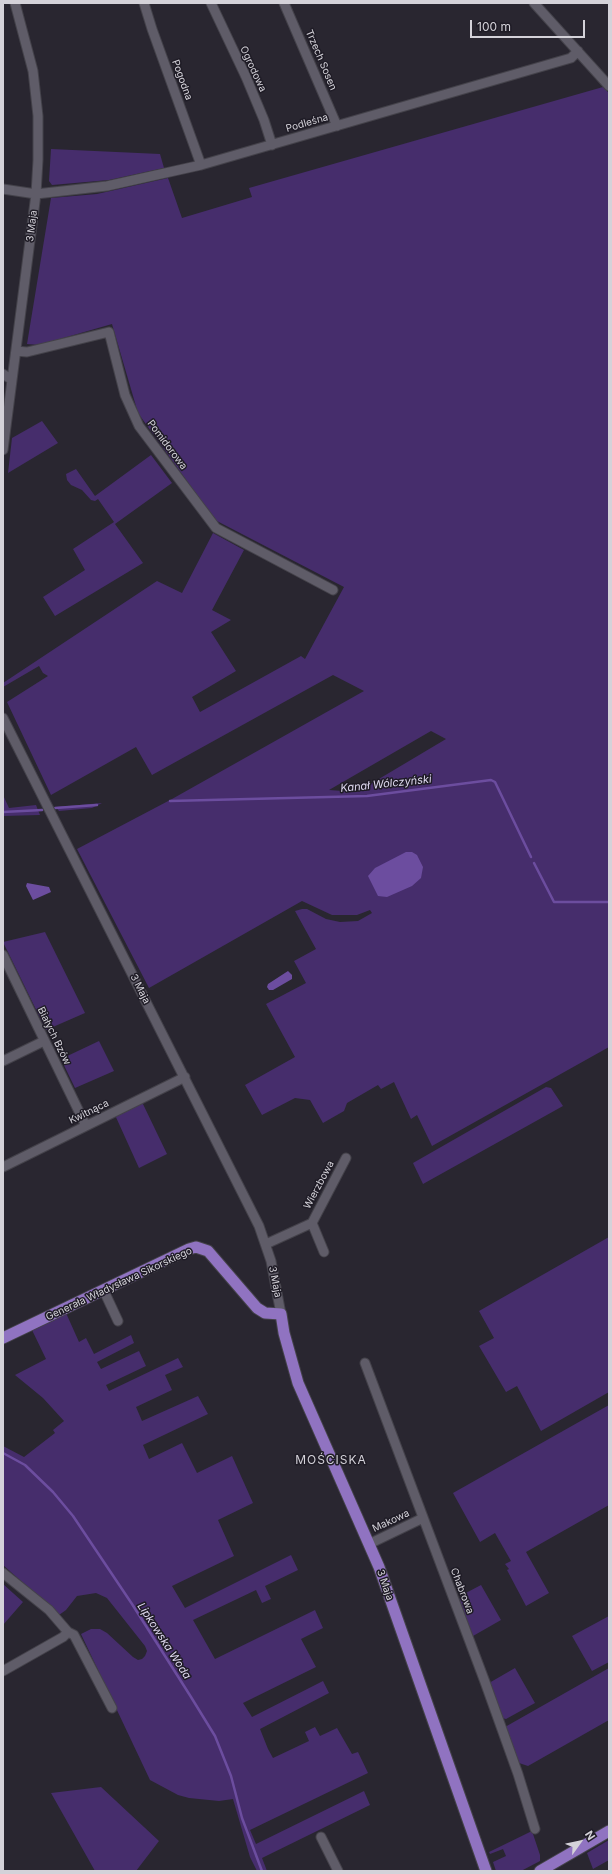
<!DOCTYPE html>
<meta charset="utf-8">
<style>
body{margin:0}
#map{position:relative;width:612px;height:1874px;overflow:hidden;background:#292630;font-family:Inter,sans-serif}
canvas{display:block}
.frame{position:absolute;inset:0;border:4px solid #d4d2d9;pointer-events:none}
.north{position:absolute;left:560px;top:1822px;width:40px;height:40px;-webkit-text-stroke:3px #1f1c26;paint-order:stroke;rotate:57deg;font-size:11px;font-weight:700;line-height:16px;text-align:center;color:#d4d2d9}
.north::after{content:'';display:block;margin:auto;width:14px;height:18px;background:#d4d2d9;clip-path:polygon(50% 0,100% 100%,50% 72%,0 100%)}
.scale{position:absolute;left:470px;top:20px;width:115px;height:18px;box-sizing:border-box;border:2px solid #d4d2d9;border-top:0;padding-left:5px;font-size:12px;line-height:14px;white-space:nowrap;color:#d4d2d9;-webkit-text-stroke:3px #1f1c26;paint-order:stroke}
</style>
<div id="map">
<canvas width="612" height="1874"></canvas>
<div class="frame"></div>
<div class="north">N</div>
<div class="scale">100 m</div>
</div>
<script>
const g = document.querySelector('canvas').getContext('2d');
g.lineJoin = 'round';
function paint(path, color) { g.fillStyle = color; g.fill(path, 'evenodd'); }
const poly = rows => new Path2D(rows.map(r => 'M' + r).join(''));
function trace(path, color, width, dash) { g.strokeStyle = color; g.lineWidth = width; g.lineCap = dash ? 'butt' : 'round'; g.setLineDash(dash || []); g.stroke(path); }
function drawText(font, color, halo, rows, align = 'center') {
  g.font = font + ' Inter,sans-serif'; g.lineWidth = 3; g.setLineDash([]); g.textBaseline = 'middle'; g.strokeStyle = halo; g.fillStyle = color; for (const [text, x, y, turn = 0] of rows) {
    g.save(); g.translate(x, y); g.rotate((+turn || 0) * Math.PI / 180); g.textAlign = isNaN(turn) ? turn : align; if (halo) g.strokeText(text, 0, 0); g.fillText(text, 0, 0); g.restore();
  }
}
paint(poly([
 [603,87,609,93,609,1047,432,1146,417,1115,411,1119,394,1082,381,1089,378,1085,347,1103,344,1111,323,1123,310,1100,295,1098,262,1115,245,1085,295,1057,266,1004,306,983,294,961,316,949,295,911,302,909,307,909,326,919,340,922,358,921,372,913,370,910,357,915,332,915,302,901,149,988,77,849,172,799,364,691,333,675,152,775,136,747,51,795,7,702,48,676,43,673,39,666,3,687,3,683,157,581,182,593,213,533,244,550,212,610,231,620,211,632,236,671,192,697,200,712,301,656,305,659,344,587,215,520,138,413,112,324,39,345,27,344,51,198,97,194,168,178,182,218,252,197,249,188],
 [431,731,446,739,357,792,329,790],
 [51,149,160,154,164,168,109,180,52,185,49,181],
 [42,421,58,443,8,473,12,438],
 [151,455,172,483,115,524,143,563,55,616,43,597,85,570,73,549,114,522,98,499,95,501,91,500,82,490,71,485,67,480,66,474,76,469,95,496],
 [3,795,9,808,36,805,40,815,3,816],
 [102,803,92,808,59,811,56,807],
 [45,932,85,1013,46,1030,3,942],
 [99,1041,114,1071,75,1088,61,1059],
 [546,1087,551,1088,563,1106,423,1184,413,1163],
 [142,1102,167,1154,139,1168,115,1115],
 [609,1237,609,1392,541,1431,517,1386,506,1392,479,1346,494,1338,479,1311],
 [66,1313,79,1342,86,1338,94,1354,131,1335,134,1343,97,1362,101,1369,139,1351,146,1366,106,1385,109,1391,178,1358,183,1367,165,1375,172,1390,136,1407,142,1421,198,1396,208,1414,143,1445,149,1459,182,1443,197,1473,232,1456,253,1503,218,1520,234,1556,172,1586,185,1608,291,1555,298,1570,265,1586,271,1599,262,1603,256,1590,193,1620,215,1659,315,1610,323,1628,301,1639,316,1667,243,1703,252,1717,323,1681,329,1693,260,1729,268,1749,273,1758,309,1741,305,1732,315,1727,320,1736,337,1728,352,1754,358,1752,368,1773,250,1830,256,1844,364,1791,370,1805,262,1858,267,1871,257,1871,250,1857,233,1799,219,1801,189,1798,178,1795,150,1780,81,1634,91,1629,100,1629,107,1633,133,1657,138,1660,142,1659,145,1656,147,1651,145,1646,107,1598,96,1593,77,1596,66,1610,59,1615,3,1565,3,1446,24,1457,55,1433,53,1430,64,1421,43,1398,15,1375,46,1359,32,1330],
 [609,1405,609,1505,526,1552,549,1593,526,1606,507,1570,509,1569,505,1564,511,1561,495,1533,480,1542,453,1493],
 [3,1584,23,1602,3,1625],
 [481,1585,501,1620,473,1636,459,1600,462,1595],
 [609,1616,609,1662,592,1671,572,1636],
 [515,1668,535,1703,506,1719,502,1718,489,1683],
 [609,1668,609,1720,528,1766,519,1763,505,1727],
 [101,1787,159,1841,136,1871,95,1871,51,1793],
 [532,1831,540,1855,540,1861,521,1871,496,1871,493,1862,506,1856,503,1849,490,1854,489,1852],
 [609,1840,609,1860,593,1869,587,1853]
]), '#462d6c');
paint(poly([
 [406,852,412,852,417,855,423,867,421,878,412,886,387,897,378,896,368,876,375,868],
 [27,883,49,887,51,892,33,900,26,886],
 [288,971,292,975,292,979,273,990,269,990,267,987,268,984]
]), '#6c4d9f');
trace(poly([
 [170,801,367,796,491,780,495,782,531,857],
 [55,808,97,805],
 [3,812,42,810],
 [534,863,554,902,609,902],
 [3,1453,25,1465,53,1492,73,1516,132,1604,191,1697,215,1736,231,1776,242,1818,262,1871]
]), '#6c4d9f', 2.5);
const minor = poly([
 [144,3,152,29,201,165],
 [211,3,246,77,264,120,272,145],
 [284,3,337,126],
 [534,3,609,86],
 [3,189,36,194,107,186,201,165,571,58,578,51],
 [16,351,27,352,109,332,125,395,139,426,216,528,333,590],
 [3,374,12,380],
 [3,450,36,194,38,160,38,116,33,71,15,3],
 [3,718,259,1226,271,1261,281,1314],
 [3,955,86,1126],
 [3,1061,44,1041],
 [3,1167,185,1077],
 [312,1223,324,1252],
 [266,1244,312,1223,346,1158],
 [104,1291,118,1321],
 [365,1363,485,1682,518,1774,535,1829],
 [369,1544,423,1518],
 [3,1573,49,1610,68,1632,74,1635,112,1708],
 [3,1671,63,1637,68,1632],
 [321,1837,338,1871]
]);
const major = poly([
 [3,1338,189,1249,196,1247,208,1251,257,1308,265,1313,281,1314,284,1333,298,1383,379,1567,486,1871],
 [540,1871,609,1831]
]);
trace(minor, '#44424a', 11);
trace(major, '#44424a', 13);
trace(minor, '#5f5c68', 9);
trace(major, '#9073c1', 11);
drawText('10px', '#d4d2d9', '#1f1c26', [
 ["Trzech Sosen",321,60,67],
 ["Ogrodowa",253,69,65],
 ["Pogodna",182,80,70],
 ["Podleśna",307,123,-16],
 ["3 Maja",32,226,-83],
 ["Pomidorowa",167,445,53],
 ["3 Maja",140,989,63],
 ["Białych Bzów",54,1036,64],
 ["Kwitnąca",89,1112,-26],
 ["Wierzbowa",319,1185,-62],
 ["3 Maja",275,1282,79],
 ["Generała Władysława Sikorskiego",119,1284,-25],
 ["Makowa",391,1521,-25],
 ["3 Maja",385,1585,71],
 ["Chabrowa",462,1591,69]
]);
drawText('italic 11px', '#dfd9f0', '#1f1c26', [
 ["Kanał Wólczyński",386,784,-6],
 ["Lipkowska Woda",164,1641,57]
]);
g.letterSpacing = '1px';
drawText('12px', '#d4d2d9', '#1f1c26', [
 ["MOŚCISKA",331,1460]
]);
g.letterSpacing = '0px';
</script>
